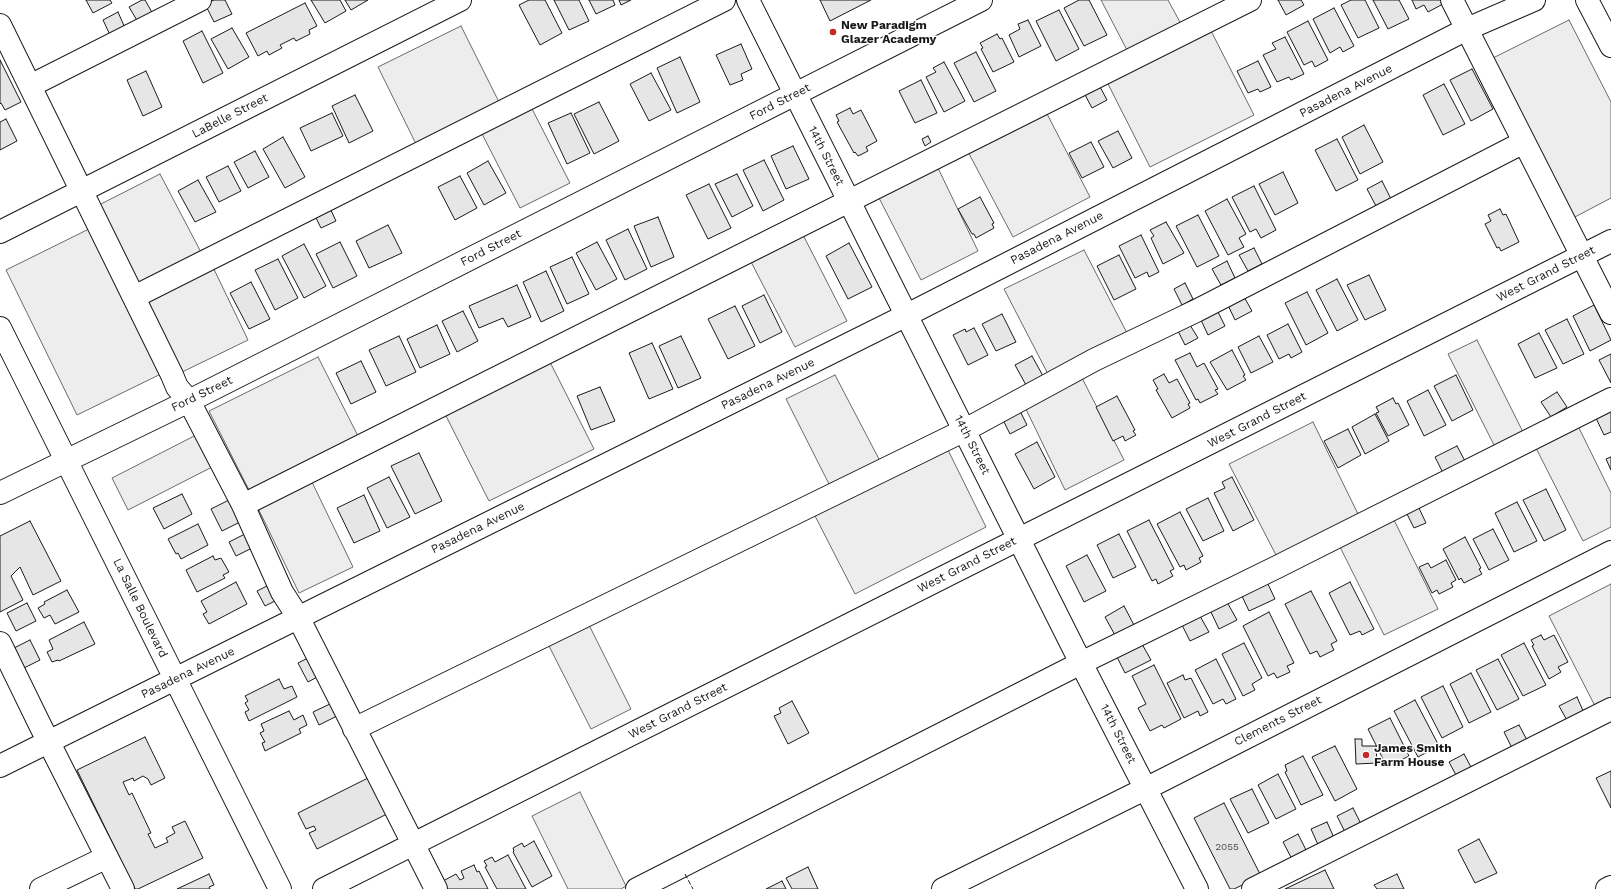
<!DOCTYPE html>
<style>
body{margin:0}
canvas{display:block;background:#fff}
</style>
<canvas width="1611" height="889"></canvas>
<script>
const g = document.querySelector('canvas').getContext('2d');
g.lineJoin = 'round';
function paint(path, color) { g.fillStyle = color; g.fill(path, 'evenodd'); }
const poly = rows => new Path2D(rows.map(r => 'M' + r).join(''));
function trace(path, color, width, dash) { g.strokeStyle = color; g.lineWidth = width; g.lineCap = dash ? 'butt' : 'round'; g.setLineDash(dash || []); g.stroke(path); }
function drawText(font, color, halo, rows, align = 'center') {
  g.font = font + ' "Work Sans",sans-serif'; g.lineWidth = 3; g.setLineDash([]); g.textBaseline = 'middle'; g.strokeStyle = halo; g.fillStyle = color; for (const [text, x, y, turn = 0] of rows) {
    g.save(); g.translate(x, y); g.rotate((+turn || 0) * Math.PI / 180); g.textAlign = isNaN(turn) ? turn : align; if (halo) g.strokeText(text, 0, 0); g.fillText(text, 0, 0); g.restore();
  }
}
const built = poly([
 [1101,0,1168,0,1181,24,1128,52,1101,0],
 [1569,20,1611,102,1611,198,1573,218,1493,58,1569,20],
 [1208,25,1254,115,1150,167,1105,78,1208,25],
 [461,26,500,104,417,146,378,67,461,26],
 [529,103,570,183,520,208,479,128,529,103],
 [1044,108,1090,197,1013,237,966,148,1044,108],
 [937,166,978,251,921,280,878,196,937,166],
 [160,174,203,256,136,290,93,208,160,174],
 [93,227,165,372,77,415,6,270,93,227],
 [800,229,847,321,795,347,748,256,800,229],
 [1084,250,1127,333,1048,374,1004,289,1084,250],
 [211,263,248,340,176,375,138,298,211,263],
 [1477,340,1524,434,1495,447,1448,354,1477,340],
 [318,357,359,438,250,492,209,411,318,357],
 [550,362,594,449,489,501,445,414,550,362],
 [835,375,880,461,830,486,786,399,835,375],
 [1081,376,1124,460,1065,490,1024,405,1081,376],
 [1313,422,1359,516,1277,557,1229,464,1313,422],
 [1578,426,1611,493,1611,527,1583,541,1536,448,1578,426],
 [200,433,216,465,128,510,112,478,200,433],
 [946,446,986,527,855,594,813,512,946,446],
 [310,478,353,567,299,593,256,504,310,478],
 [1394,520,1438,609,1384,635,1340,547,1394,520],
 [1611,584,1611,700,1596,708,1549,616,1611,584],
 [588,623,631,709,591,729,548,644,588,623],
 [580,792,626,886,621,889,568,889,532,816,580,792]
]);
paint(built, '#ededed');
trace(built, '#6a6a6a', 1);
const building = poly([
 [86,0,110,0,112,3,93,13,86,0],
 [142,0,145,0,153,14,138,22,129,7,142,0],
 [214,0,225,0,232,14,214,22,205,4,214,0],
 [311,0,340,0,346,11,325,23,311,0],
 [345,0,368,0,351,10,345,0],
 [529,0,545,0,562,33,540,45,519,5,529,0],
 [554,0,579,0,589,21,569,30,554,0],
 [589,0,613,0,615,5,596,14,589,0],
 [619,0,631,0,621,5,619,0],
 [820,0,871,0,830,21,820,0],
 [1079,0,1089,0,1107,35,1084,46,1064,8,1079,0],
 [1278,0,1301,0,1304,5,1286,15,1278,0],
 [1351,0,1365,0,1379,28,1358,38,1341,5,1351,0],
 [1373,0,1399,0,1409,19,1388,29,1373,0],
 [1412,0,1441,0,1443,4,1428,12,1424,5,1416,9,1412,0],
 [305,3,317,26,309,30,310,34,296,41,294,38,280,45,282,48,269,55,267,51,258,56,246,33,305,3],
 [1334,8,1354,46,1343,52,1340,47,1330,53,1313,19,1334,8],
 [1059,10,1079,49,1056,61,1036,21,1059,10],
 [118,12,125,28,110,35,103,20,118,12],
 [1028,20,1041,46,1019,57,1009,35,1020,29,1018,24,1028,20],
 [1308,21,1328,60,1315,67,1312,61,1304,65,1287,32,1308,21],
 [232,28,249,57,228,69,211,39,232,28],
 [202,31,223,73,203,83,183,41,202,31],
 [997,34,1000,39,1002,38,1014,62,993,72,981,49,983,48,980,43,997,34],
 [1285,37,1304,74,1291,80,1289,77,1277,82,1263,55,1276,49,1272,43,1285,37],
 [741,44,752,69,741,74,743,80,730,85,716,55,741,44],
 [976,52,996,91,974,102,954,63,976,52],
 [680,57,700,102,677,113,657,68,680,57],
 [0,60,21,102,5,110,1,103,0,104,0,60],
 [1258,61,1271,87,1260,92,1258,89,1248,93,1237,71,1258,61],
 [944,62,965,101,944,112,926,77,936,72,933,68,944,62],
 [1472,69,1493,109,1471,121,1450,80,1472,69],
 [146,71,162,107,143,116,127,80,146,71],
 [651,73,671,110,649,121,630,84,651,73],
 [921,80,937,113,915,123,899,91,921,80],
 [1098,83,1107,100,1092,108,1083,91,1098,83],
 [1444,84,1465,124,1443,135,1423,95,1444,84],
 [355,95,373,131,349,143,332,106,355,95],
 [599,102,619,141,594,154,574,114,599,102],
 [850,108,853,114,861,110,877,141,866,147,868,151,858,156,855,152,854,153,837,122,839,121,836,115,850,108],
 [332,113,343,136,311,151,300,128,332,113],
 [571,113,590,153,567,164,548,123,571,113],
 [6,119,17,141,0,150,0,122,6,119],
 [1364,125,1383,162,1360,174,1342,137,1364,125],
 [1118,131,1132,158,1113,168,1098,141,1118,131],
 [928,136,931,142,925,146,922,139,928,136],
 [283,137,305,177,285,188,263,149,283,137],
 [1337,139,1358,180,1336,191,1315,150,1337,139],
 [1091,142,1104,167,1082,178,1069,153,1091,142],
 [793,146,809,179,786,189,771,156,793,146],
 [255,151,269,177,248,188,234,162,255,151],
 [764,160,784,200,763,211,743,170,764,160],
 [488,161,506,193,484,205,467,173,488,161],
 [228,166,241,191,219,202,206,177,228,166],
 [1283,172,1298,203,1275,215,1259,184,1283,172],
 [737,174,753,206,732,217,715,184,737,174],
 [460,176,477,208,455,220,438,187,460,176],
 [198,180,216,212,195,222,178,191,198,180],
 [1382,181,1391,199,1376,206,1367,189,1382,181],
 [709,184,731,228,708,239,686,195,709,184],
 [1254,186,1276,230,1261,238,1256,229,1250,232,1232,197,1254,186],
 [980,197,994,223,992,224,994,228,976,238,974,234,972,234,958,209,980,197],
 [1227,199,1246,234,1239,238,1244,247,1228,255,1205,211,1227,199],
 [329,206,336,221,321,228,314,214,329,206],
 [1500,209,1503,215,1506,214,1519,242,1501,251,1499,247,1497,248,1485,224,1491,221,1488,215,1500,209],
 [1198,215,1219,256,1197,267,1176,226,1198,215],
 [658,217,674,257,651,267,634,226,658,217],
 [1166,222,1184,253,1163,264,1151,238,1154,236,1150,230,1166,222],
 [388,225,402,253,369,268,356,241,388,225],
 [628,229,647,269,625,280,606,240,628,229],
 [1141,235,1159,272,1149,277,1147,272,1135,278,1119,246,1141,235],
 [340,242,357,276,333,288,316,254,340,242],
 [597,242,617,279,596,290,576,253,597,242],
 [849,243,872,287,848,299,826,256,849,243],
 [304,244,326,286,304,298,282,256,304,244],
 [1254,248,1262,264,1248,271,1239,255,1254,248],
 [1119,255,1136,289,1114,300,1097,266,1119,255],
 [572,257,589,294,567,304,550,267,572,257],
 [278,259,298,298,275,310,255,270,278,259],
 [1227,261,1235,278,1221,285,1212,269,1227,261],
 [546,271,564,311,541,322,523,282,546,271],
 [1369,275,1386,310,1365,320,1347,285,1369,275],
 [1337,279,1358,320,1337,331,1316,290,1337,279],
 [251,282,270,319,249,329,230,293,251,282],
 [1185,283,1193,299,1182,305,1174,289,1185,283],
 [517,285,531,317,508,327,503,318,479,328,469,306,517,285],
 [1307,292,1328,333,1306,345,1285,303,1307,292],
 [764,295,782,332,760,343,742,306,764,295],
 [1243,295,1252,311,1235,320,1227,303,1243,295],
 [1594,305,1611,340,1590,351,1573,316,1594,305],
 [735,306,755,346,728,359,708,319,735,306],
 [1217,310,1225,326,1208,335,1200,318,1217,310],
 [463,311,478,341,457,352,442,321,463,311],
 [1002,314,1016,342,996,351,982,324,1002,314],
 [1567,319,1584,354,1563,364,1545,330,1567,319],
 [1288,324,1302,352,1291,358,1289,354,1279,359,1267,335,1288,324],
 [437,325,450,354,420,368,407,339,437,325],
 [1190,325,1198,338,1185,345,1178,331,1190,325],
 [974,328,988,355,968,365,953,335,965,329,966,332,974,328],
 [1539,333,1557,368,1535,378,1518,344,1539,333],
 [399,336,416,372,386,386,369,350,399,336],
 [681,336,701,378,678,388,659,346,681,336],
 [1259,336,1273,362,1251,373,1238,347,1259,336],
 [652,343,673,389,649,399,629,353,652,343],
 [1232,350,1245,375,1243,376,1246,380,1227,390,1210,362,1232,350],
 [1190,353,1197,367,1204,363,1218,389,1215,390,1218,394,1200,403,1198,399,1196,400,1175,360,1190,353],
 [1611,354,1611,383,1599,360,1611,354],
 [1032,356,1043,376,1026,385,1015,365,1032,356],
 [361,361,376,392,351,404,336,373,361,361],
 [1164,374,1169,383,1177,379,1190,403,1188,404,1190,408,1172,418,1156,390,1158,389,1153,380,1164,374],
 [1456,375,1473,410,1452,421,1434,386,1456,375],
 [600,387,615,421,591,430,577,396,600,387],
 [1428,390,1446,425,1424,436,1407,401,1428,390],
 [1557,392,1567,407,1551,417,1541,402,1557,392],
 [1117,396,1135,430,1133,431,1136,435,1125,441,1123,436,1113,441,1096,407,1117,396],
 [1393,398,1396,404,1398,403,1409,425,1388,436,1376,413,1379,412,1376,407,1393,398],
 [1019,409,1027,425,1010,434,1002,418,1019,409],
 [1611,409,1611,432,1604,435,1595,416,1611,409],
 [1375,414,1389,441,1365,454,1352,427,1375,414],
 [1348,429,1361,455,1338,468,1324,441,1348,429],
 [1037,442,1055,477,1034,489,1015,454,1037,442],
 [1457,446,1465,461,1443,473,1435,457,1457,446],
 [419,453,442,501,415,514,391,466,419,453],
 [1611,457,1611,470,1606,459,1611,457],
 [389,477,410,517,387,528,367,488,389,477],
 [1232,477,1254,520,1233,531,1214,493,1225,488,1222,482,1232,477],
 [1546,489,1566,530,1544,541,1523,500,1546,489],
 [182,494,192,514,164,529,153,508,182,494],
 [364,495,380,531,354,543,337,508,364,495],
 [1208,498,1224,531,1203,541,1186,509,1208,498],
 [231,499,242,521,222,531,211,509,231,499],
 [1517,502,1537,541,1514,552,1495,513,1517,502],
 [1418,506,1426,523,1414,528,1406,512,1418,506],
 [1180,512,1203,556,1199,558,1201,562,1186,570,1184,565,1180,567,1157,524,1180,512],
 [1149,520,1174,569,1170,571,1173,576,1158,584,1156,579,1152,581,1127,531,1149,520],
 [30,521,61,581,33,595,20,567,11,576,23,600,0,612,0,536,30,521],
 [198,524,208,545,181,559,178,553,176,554,168,539,198,524],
 [1493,529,1509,560,1489,570,1473,539,1493,529],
 [245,534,252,548,236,556,229,542,245,534],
 [1119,534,1136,567,1113,578,1097,545,1119,534],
 [1465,537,1481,568,1479,569,1482,574,1464,583,1461,578,1459,580,1443,549,1465,537],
 [1087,555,1106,591,1084,602,1066,566,1087,555],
 [213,556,215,560,221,558,229,572,223,575,225,578,197,592,186,570,213,556],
 [1446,560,1456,580,1451,583,1453,587,1439,594,1437,590,1432,593,1419,567,1428,563,1431,568,1446,560],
 [236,582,247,604,209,624,203,614,207,612,201,601,236,582],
 [1267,582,1275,599,1249,611,1241,594,1267,582],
 [1350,582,1374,629,1362,635,1360,631,1350,635,1329,593,1350,582],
 [273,583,281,598,265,606,257,591,273,583],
 [67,590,79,612,55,624,50,615,44,618,38,608,45,604,44,602,67,590],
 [1311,591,1337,641,1331,644,1334,650,1320,657,1317,651,1310,654,1285,604,1311,591],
 [1227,602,1237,620,1219,629,1210,610,1227,602],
 [27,603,36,621,16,631,7,613,27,603],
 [1124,606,1135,627,1116,637,1105,617,1124,606],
 [1269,612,1294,663,1287,666,1290,672,1277,678,1274,673,1268,676,1243,626,1269,612],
 [1200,616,1209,632,1190,641,1182,625,1200,616],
 [84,622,95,644,59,661,58,660,52,662,47,652,53,649,49,640,84,622],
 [1541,635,1544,640,1554,635,1568,662,1558,667,1561,672,1549,679,1532,646,1534,645,1531,640,1541,635],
 [30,640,40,660,22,669,12,649,30,640],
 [1244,643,1262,678,1252,684,1255,690,1243,696,1222,654,1244,643],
 [1524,643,1546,685,1523,696,1501,655,1524,643],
 [1142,644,1151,660,1125,673,1117,657,1142,644],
 [310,657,319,676,308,682,298,663,310,657],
 [1216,659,1236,699,1226,704,1223,699,1213,704,1195,670,1216,659],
 [1498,659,1519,699,1497,710,1476,670,1498,659],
 [1154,665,1181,719,1164,728,1162,725,1150,731,1138,708,1146,704,1132,676,1154,665],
 [1471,673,1491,712,1469,723,1450,684,1471,673],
 [1183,675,1185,680,1191,678,1208,712,1200,716,1198,711,1184,718,1167,683,1183,675],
 [279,679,284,689,292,686,297,697,249,721,245,712,249,710,245,703,248,701,245,696,279,679],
 [1443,686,1463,727,1442,738,1421,697,1443,686],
 [1577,697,1584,713,1568,722,1559,706,1577,697],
 [1415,700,1439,746,1418,757,1394,711,1415,700],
 [792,701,809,733,788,744,774,716,781,713,779,708,792,701],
 [330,704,337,716,319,725,313,712,330,704],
 [289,711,294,720,303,715,307,725,299,729,301,733,265,751,262,743,265,742,260,733,264,731,261,724,289,711],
 [1390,718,1409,756,1387,767,1368,729,1390,718],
 [1519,725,1527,740,1512,748,1504,732,1519,725],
 [145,737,165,778,151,785,148,779,143,776,134,781,133,778,123,782,129,795,132,793,151,833,148,834,155,848,168,842,166,838,175,833,172,827,185,821,203,858,138,889,135,889,77,770,145,737],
 [1355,739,1362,739,1362,746,1376,746,1377,763,1356,764,1355,739],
 [1335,746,1357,789,1335,801,1312,757,1335,746],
 [1464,754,1471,767,1456,775,1449,762,1464,754],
 [1303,756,1323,795,1301,805,1285,772,1287,771,1285,765,1303,756],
 [1611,771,1611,808,1596,778,1611,771],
 [1278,774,1296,809,1276,819,1258,785,1278,774],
 [372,776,393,811,317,849,309,833,316,830,314,826,306,829,298,813,372,776],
 [1252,789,1269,823,1248,833,1230,799,1252,789],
 [1224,803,1261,876,1234,889,1230,889,1194,818,1224,803],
 [1353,808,1362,826,1346,834,1337,816,1353,808],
 [1327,822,1335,840,1319,847,1311,829,1327,822],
 [1298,834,1308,854,1293,861,1283,842,1298,834],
 [1479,839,1497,873,1475,883,1458,850,1479,839],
 [534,841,552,876,532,887,513,852,514,851,513,848,522,843,524,847,534,841],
 [508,855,526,889,497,889,485,867,487,866,484,861,492,857,495,862,508,855],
 [474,865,477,872,479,871,488,889,445,889,447,887,443,881,456,874,460,880,464,878,461,871,474,865],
 [808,867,818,889,792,889,786,878,808,867],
 [1325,870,1334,889,1285,889,1325,870],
 [209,874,214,885,209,887,210,889,177,889,209,874],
 [1397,874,1404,889,1377,889,1374,885,1397,874],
 [782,881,786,889,766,889,782,881]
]);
paint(building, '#e6e6e6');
trace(building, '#1a1a1a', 1);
const minor = poly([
 [748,0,1081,663,1197,889],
 [1452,0,1611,313],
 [1587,0,1611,46],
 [0,25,172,375,177,387,189,401,243,505,282,592,298,617,436,889],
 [30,86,200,0],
 [0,232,460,0],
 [134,297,724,0],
 [0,328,280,889],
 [0,493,189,401,981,0],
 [243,505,1250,0],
 [0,643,40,725,123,889],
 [354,729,965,430,1094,360,1196,311,1524,142],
 [0,766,907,315,1467,29,1534,0],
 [41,889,107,857],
 [324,889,1611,241],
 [637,889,1081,663,1277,567,1611,399],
 [943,889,1161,781,1611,552],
 [1253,889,1611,709]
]);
const highway = poly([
 [1607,889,1611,887]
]);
trace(minor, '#1a1a1a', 24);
trace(highway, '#1a1a1a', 24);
trace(minor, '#fff', 22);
trace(highway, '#fff', 22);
trace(poly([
 [685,874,693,889]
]), '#1a1a1a', 1, [5, 2]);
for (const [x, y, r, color] of [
 [833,32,4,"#c62828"],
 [1366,755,4,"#c62828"]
]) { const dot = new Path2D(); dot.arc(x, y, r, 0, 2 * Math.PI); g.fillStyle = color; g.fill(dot); trace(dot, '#fff', 1.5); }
drawText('10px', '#4d4d4d', null, [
 ["2055",1227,847]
]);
drawText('bold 12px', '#1a1a1a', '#fff', [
 ["New Paradigm",841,25],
 ["Glazer Academy",841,39],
 ["James Smith",1374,748],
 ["Farm House",1374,762]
], 'left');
drawText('12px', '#1a1a1a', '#fff', [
 ["Pasadena Avenue",1346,91,-27],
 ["Ford Street",780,102,-27],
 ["LaBelle Street",230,116,-27],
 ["14th Street",826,156,63],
 ["Pasadena Avenue",1057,238,-27],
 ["Ford Street",491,248,-27],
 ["West Grand Street",1546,274,-27],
 ["Pasadena Avenue",768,384,-26],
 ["Ford Street",202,394,-26],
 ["West Grand Street",1257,420,-27],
 ["14th Street",972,445,63],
 ["Pasadena Avenue",478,528,-26],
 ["West Grand Street",967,565,-27],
 ["La Salle Boulevard",140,608,64],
 ["Pasadena Avenue",188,673,-26],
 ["West Grand Street",678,711,-27],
 ["Clements Street",1278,721,-27],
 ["14th Street",1118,734,63]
]);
</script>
